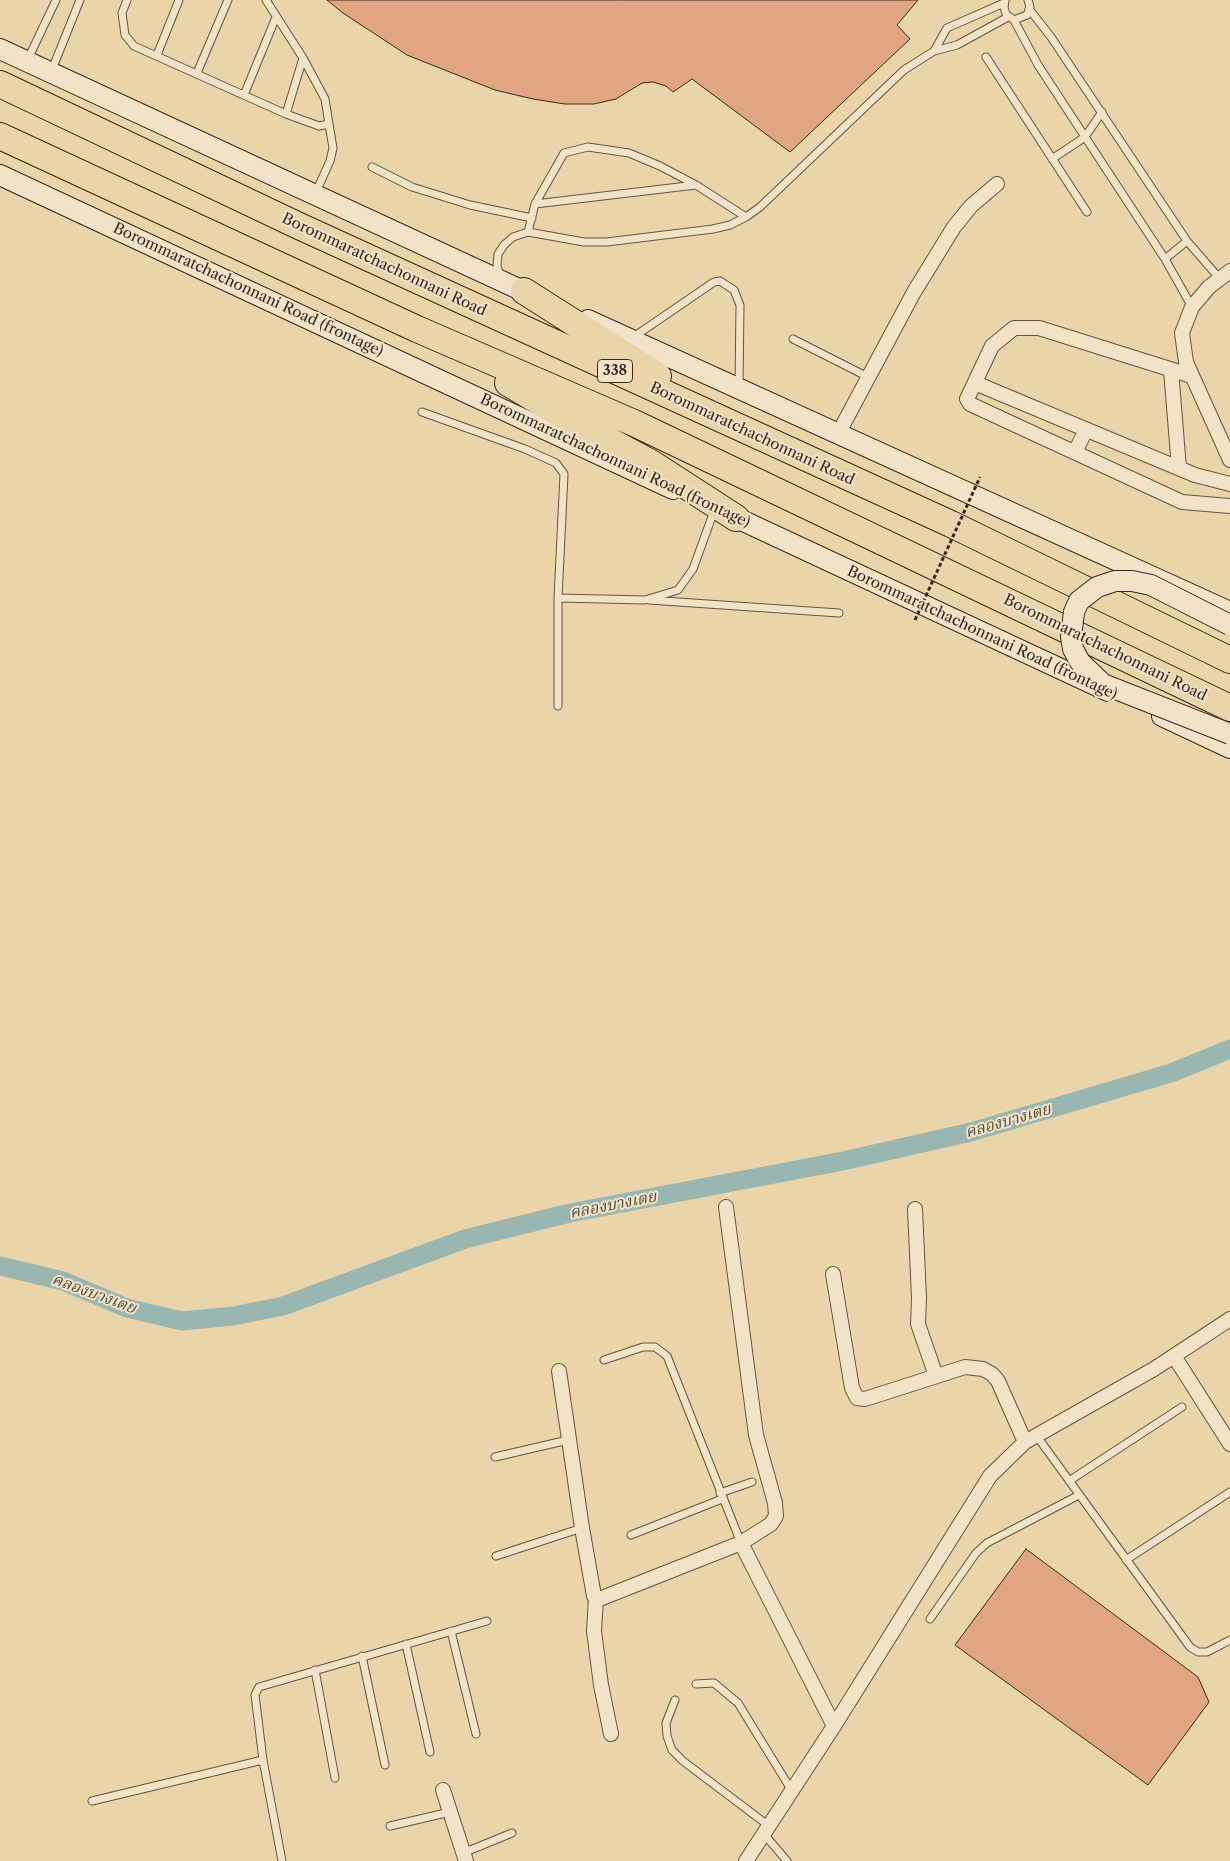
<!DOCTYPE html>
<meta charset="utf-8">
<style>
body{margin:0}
canvas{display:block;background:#ead4a9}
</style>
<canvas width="1230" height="1861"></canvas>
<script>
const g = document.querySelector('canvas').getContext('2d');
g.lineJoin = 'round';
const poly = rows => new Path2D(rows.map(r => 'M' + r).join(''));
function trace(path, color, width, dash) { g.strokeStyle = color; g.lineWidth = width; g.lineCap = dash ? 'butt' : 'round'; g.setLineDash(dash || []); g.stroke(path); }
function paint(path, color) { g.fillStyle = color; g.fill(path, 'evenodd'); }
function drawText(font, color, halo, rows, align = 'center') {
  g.font = font + ' "Libre Caslon Text","Noto Serif Thai",serif'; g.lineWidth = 4; g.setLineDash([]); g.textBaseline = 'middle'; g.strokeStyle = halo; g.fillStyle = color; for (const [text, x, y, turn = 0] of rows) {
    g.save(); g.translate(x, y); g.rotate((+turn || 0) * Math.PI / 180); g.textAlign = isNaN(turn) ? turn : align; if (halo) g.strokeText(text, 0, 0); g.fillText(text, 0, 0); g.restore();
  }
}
trace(poly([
 [0,1266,63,1281,127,1308,182,1321,233,1316,283,1306,465,1239,570,1213,843,1161,971,1132,1171,1073,1230,1049]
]), '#99b7b0', 19);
const building = poly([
 [327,0,918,0,897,25,910,39,790,152,692,79,673,92,666,86,653,82,642,83,616,99,594,104,565,104,533,99,495,90,407,55,343,13,327,0],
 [1026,1549,1198,1677,1209,1702,1148,1785,955,1645,1026,1549]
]);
paint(building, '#e0a681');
trace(building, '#3b281a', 1);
const lane = poly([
 [127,0,122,13,125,35,134,46,286,114,319,126,329,124,325,99,303,58,266,0],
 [1005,0,1004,7,1006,14,1014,20,1038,65,1165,259,1192,307],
 [1029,9,1051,37,1187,241,1220,279],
 [1014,20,1027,15,1030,7,1028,0],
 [934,51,947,28,1004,3],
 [157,55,179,0],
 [986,57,1087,212],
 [28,59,56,0],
 [51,72,80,0],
 [197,73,228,0],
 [244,95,276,17],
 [286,114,303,58],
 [1052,159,1085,137,1102,112],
 [372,167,412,187,470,205,532,218],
 [316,192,330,161,333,148,329,124],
 [535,204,696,185],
 [528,232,535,204,564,153,588,147,629,153,660,166,696,185,746,217],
 [1165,259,1187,241],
 [500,276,497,266,498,254,504,245,513,237,528,232,584,242,607,242,713,229,730,225,746,217,760,207,904,70,934,51,957,45,1008,17],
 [632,338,714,282,720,281,734,290,740,305,739,386],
 [793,339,868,377],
 [422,412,525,449,556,463,564,474,558,598],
 [649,600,839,613],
 [558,706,558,598,645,600,678,590,693,569,714,511],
 [604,1360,643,1347,655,1347,667,1356,741,1543],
 [1036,1435,1190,1647,1198,1652,1207,1652,1230,1640],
 [495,1457,568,1440],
 [1069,1481,1182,1407],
 [720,1493,752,1482],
 [631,1535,722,1499],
 [496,1556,582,1528],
 [1126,1560,1230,1492],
 [930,1619,976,1553,987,1543,1079,1495],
 [451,1631,476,1734],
 [406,1644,430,1752],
 [362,1656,385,1765],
 [315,1670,335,1778],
 [696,1684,714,1683,738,1703,792,1791],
 [675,1700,666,1723,667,1736,672,1750,683,1761,769,1826],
 [92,1801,263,1760],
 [390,1826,450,1812],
 [764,1834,787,1861],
 [463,1853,512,1833],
 [282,1861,263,1760,255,1695,259,1687,487,1621]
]);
const street = poly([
 [1230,271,1209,287,1192,307,1182,333,1186,362,1230,460],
 [1171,370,1179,468],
 [1192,376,1039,328,1014,328,992,346,967,399,970,404,1182,502,1230,506],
 [975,383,1195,475,1230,484],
 [838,434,914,292,954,227,971,206,997,184],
 [1075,452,1086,430],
 [915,1209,919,1298,918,1324,936,1376],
 [833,1274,852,1388,857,1398,865,1399,965,1367,983,1369,992,1374,998,1381,1025,1442],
 [1174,1356,1230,1444],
 [559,1371,582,1528,594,1596,596,1598,602,1598,741,1543,771,1524,776,1516,775,1503,756,1435,726,1207],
 [741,1543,834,1726],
 [596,1598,594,1631,601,1685,611,1734],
 [443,1790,466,1861],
 [746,1861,834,1726,990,1476,1025,1442,1154,1369,1230,1319]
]);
const secondary = poly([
 [0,49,536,297],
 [0,175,673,489],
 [588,320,1230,612],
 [724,512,1108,691],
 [1162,716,1230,748]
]);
const highway = poly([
 [0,84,299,226,951,524,1230,660],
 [0,136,417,329,634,423,1230,708],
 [524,291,658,376],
 [508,383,569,419,651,463,736,518]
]);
trace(lane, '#67533e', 9);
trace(street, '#67533e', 16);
trace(secondary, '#3b281a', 22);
trace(highway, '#3b281a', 28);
trace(lane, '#f1e3c7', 7);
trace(street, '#f1e3c7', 14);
trace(secondary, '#f1e3c7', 20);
trace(highway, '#ead4a9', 26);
const secondaryBridge = poly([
 [1230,625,1151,585,1132,581,1115,581,1097,587,1079,601,1074,612,1071,637,1073,649,1080,662,1103,684,1230,734]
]);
trace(secondaryBridge, '#3b281a', 22, []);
trace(poly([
 [915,620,980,477]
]), '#3b281a', 3, [4, 2.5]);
trace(secondaryBridge, '#f1e3c7', 20);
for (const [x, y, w] of [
 [615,371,35]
]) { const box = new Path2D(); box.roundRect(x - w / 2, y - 11.5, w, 23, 4); g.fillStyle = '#f1e3c7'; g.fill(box); trace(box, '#3b281a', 1); }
drawText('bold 14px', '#3b281a', null, [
 ["338",615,371]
]);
drawText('15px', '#3b281a', '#f1e3c7', [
 ["Borommaratchachonnani Road",384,265,25],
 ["Borommaratchachonnani Road (frontage)",248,290,25],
 ["Borommaratchachonnani Road",752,434,25],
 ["Borommaratchachonnani Road (frontage)",615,461,25],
 ["Borommaratchachonnani Road (frontage)",982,633,25],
 ["Borommaratchachonnani Road",1105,648,26]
]);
drawText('italic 16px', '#524c40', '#f1e3c7', [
 ["คลองบางเตย",1008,1121,-16],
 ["คลองบางเตย",613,1205,-11],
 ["คลองบางเตย",94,1294,20]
]);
</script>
